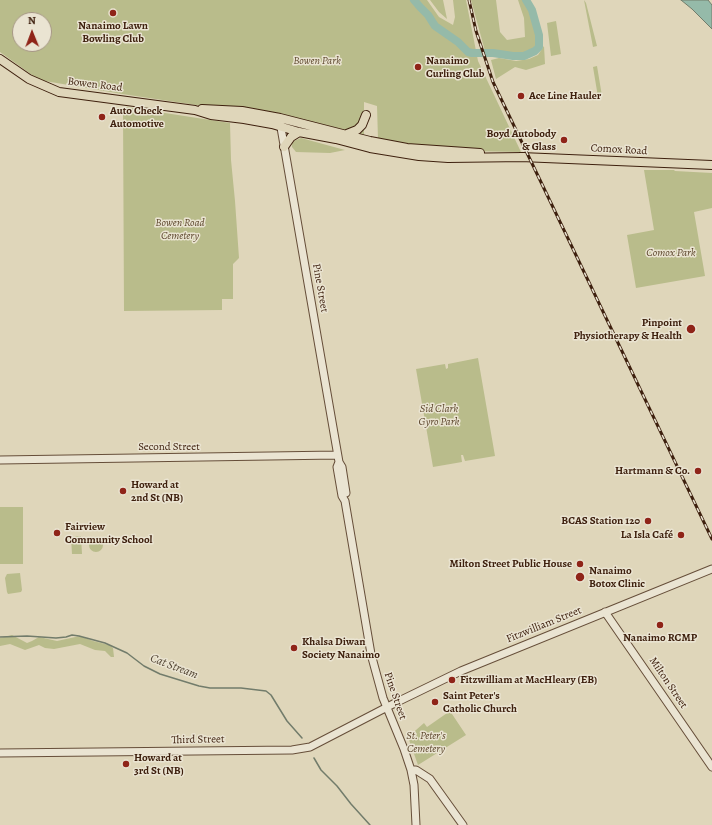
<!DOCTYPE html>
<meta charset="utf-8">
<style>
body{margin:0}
#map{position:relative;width:712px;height:825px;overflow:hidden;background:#dfd6ba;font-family:Alegreya,serif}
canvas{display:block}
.north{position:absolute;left:12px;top:12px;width:40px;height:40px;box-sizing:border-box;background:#eae4d2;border:1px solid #a59684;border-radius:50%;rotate:359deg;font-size:11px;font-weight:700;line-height:16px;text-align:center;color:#3e200e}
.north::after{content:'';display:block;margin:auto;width:14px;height:18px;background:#8f2418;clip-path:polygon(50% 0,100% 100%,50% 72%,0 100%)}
</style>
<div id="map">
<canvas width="712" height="825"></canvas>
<div class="north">N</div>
</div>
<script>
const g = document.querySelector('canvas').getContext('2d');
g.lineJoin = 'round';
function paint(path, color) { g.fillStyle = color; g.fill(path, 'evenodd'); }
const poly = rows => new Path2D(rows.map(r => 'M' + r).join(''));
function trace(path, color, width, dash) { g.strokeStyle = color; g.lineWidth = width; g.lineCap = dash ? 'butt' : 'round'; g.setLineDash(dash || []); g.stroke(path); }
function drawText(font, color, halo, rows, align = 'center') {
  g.font = font + ' Alegreya,serif'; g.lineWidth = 3; g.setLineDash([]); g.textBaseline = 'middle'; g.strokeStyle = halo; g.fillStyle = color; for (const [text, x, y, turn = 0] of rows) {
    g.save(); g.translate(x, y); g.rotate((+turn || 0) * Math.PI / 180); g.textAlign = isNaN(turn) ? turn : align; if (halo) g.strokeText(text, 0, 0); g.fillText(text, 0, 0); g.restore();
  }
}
paint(poly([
 [0,0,427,0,439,17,453,25,455,17,453,0,466,0,478,61,521,152,418,150,378,139,377,106,364,102,364,135,318,123,122,94,39,80,0,52],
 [20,20,44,20,44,44,20,44],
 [430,0,443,0,447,19,439,12],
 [471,0,496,0,500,32,507,40,525,37,524,18,518,0,523,0,529,9,535,30,537,44,531,51,520,54,493,50,485,51],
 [584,0,586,3,597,46,593,47],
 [556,21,561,54,551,56,547,23],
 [544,46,545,64,526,70,515,67,496,79,491,60,499,58,516,61,529,59,538,55],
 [597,66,602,96,598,97,593,67],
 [126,107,230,123,231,160,235,201,239,258,233,264,233,299,222,299,222,310,124,311,123,110],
 [301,138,345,150,330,153,296,152,292,147,292,143,294,141],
 [644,170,674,170,675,171,712,173,712,208,694,212,705,276,636,288,627,235,654,230],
 [478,358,495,456,465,461,463,455,461,455,462,462,433,467,416,369,445,364,446,369,448,368,448,364],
 [0,507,23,507,23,564,0,564],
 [81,536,82,554,72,554,71,537],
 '89 545a7 7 0 1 1 14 0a7 7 0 1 1-14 0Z',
 [20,573,22,590,21,592,8,594,7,592,5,578,7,574],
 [12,635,27,643,32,641,39,637,57,641,80,636,93,641,109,645,113,648,114,657,111,657,105,651,95,650,80,644,54,649,45,648,39,645,25,650,10,644,0,646,0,638],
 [450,711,466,735,418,765,408,737,424,723,427,727]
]), '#b9bc8b');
const water = poly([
 [681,0,708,0,712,5,712,29,692,9,681,0]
]);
paint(water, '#95baa9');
trace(water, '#727c6b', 1);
trace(poly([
 [0,637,27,636,56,638,66,637,72,635,79,636,105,643,127,653,144,666,160,674,199,686,210,688,241,688,266,691,271,695,287,721,302,738],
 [314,758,321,770,337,786,351,804,370,825]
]), '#727c6b', 1.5);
trace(poly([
 [414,0,420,7,428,15,435,26,458,42,468,52,472,53,493,53,513,56,524,56,535,51,539,47,539,35,532,10,526,0]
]), '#95baa9', 8);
const minor = poly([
 [280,122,339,462,337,467,342,496,345,501,371,654,383,698,404,749,411,770,414,785,416,825],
 [0,460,337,455],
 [339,462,342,467,346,493],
 [605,612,712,767],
 [0,753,292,750,310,747,395,703,461,671,712,569],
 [411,770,416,770,430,779,463,825]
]);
const major = poly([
 [0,59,29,79,59,92,195,110,211,115,244,119,272,124,299,132,336,139,370,148,419,156,448,158,525,157],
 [202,109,242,111,280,118,370,141,407,148,480,153],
 [347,134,357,130,362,125,366,115],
 [284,147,291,137,299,132],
 [521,157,712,165]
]);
trace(minor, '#664e39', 9);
trace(major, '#3e200e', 10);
trace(minor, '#eae4d2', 7);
trace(major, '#dfd6ba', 8);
const rail = poly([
 [469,0,476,31,493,82,712,539]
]);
trace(rail, '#3e200e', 3);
trace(rail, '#eae4d2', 1.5, [4.5]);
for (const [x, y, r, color] of [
 [113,13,4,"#8f2418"],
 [418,67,4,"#8f2418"],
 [521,96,4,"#8f2418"],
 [102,117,4,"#8f2418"],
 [564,140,4,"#8f2418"],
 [691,329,5,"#8f2418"],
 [698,471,4,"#8f2418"],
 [123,491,4,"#8f2418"],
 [648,521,4,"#8f2418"],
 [57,533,4,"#8f2418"],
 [681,535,4,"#8f2418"],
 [580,564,4,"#8f2418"],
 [580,577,5,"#8f2418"],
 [660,625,4,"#8f2418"],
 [294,648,4,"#8f2418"],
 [452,680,4,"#8f2418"],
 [435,702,4,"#8f2418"],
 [126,764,4,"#8f2418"]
]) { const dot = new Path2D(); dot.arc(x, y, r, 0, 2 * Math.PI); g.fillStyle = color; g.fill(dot); trace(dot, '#eae4d2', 1.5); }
drawText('bold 11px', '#3e200e', '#eae4d2', [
 ["Nanaimo Lawn",113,26,"center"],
 ["Bowling Club",113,39,"center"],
 ["Nanaimo",426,61],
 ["Curling Club",426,74],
 ["Ace Line Hauler",529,96],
 ["Auto Check",110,111],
 ["Automotive",110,124],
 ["Boyd Autobody",556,134,"right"],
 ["& Glass",556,147,"right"],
 ["Pinpoint",682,323,"right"],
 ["Physiotherapy & Health",682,336,"right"],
 ["Hartmann & Co.",690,471,"right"],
 ["Howard at",131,485],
 ["2nd St (NB)",131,498],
 ["BCAS Station 120",640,521,"right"],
 ["Fairview",65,527],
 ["Community School",65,540],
 ["La Isla Café",673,535,"right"],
 ["Milton Street Public House",572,564,"right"],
 ["Nanaimo",589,571],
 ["Botox Clinic",589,584],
 ["Nanaimo RCMP",660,638,"center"],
 ["Khalsa Diwan",302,642],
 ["Society Nanaimo",302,655],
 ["Fitzwilliam at MacHleary (EB)",460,680],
 ["Saint Peter's",443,696],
 ["Catholic Church",443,709],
 ["Howard at",134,758],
 ["3rd St (NB)",134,771]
], 'left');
drawText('italic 11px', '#5d472d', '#eae4d2', [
 ["Bowen Park",317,61],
 ["Bowen Road",180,223],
 ["Cemetery",180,236],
 ["Comox Park",671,253],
 ["Sid Clark",439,409],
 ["Gyro Park",439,422],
 ["St. Peter's",426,736],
 ["Cemetery",426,749]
]);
drawText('11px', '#3e200e', '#eae4d2', [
 ["Bowen Road",95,85,7],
 ["Comox Road",619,150,3],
 ["Pine Street",320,288,80],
 ["Second Street",169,447],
 ["Fitzwilliam Street",544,625,-22],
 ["Milton Street",668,683,56],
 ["Pine Street",395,696,71],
 ["Third Street",198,740,-1]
]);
drawText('italic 12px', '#544635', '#eae4d2', [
 ["Cat Stream",174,667,21]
]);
</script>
